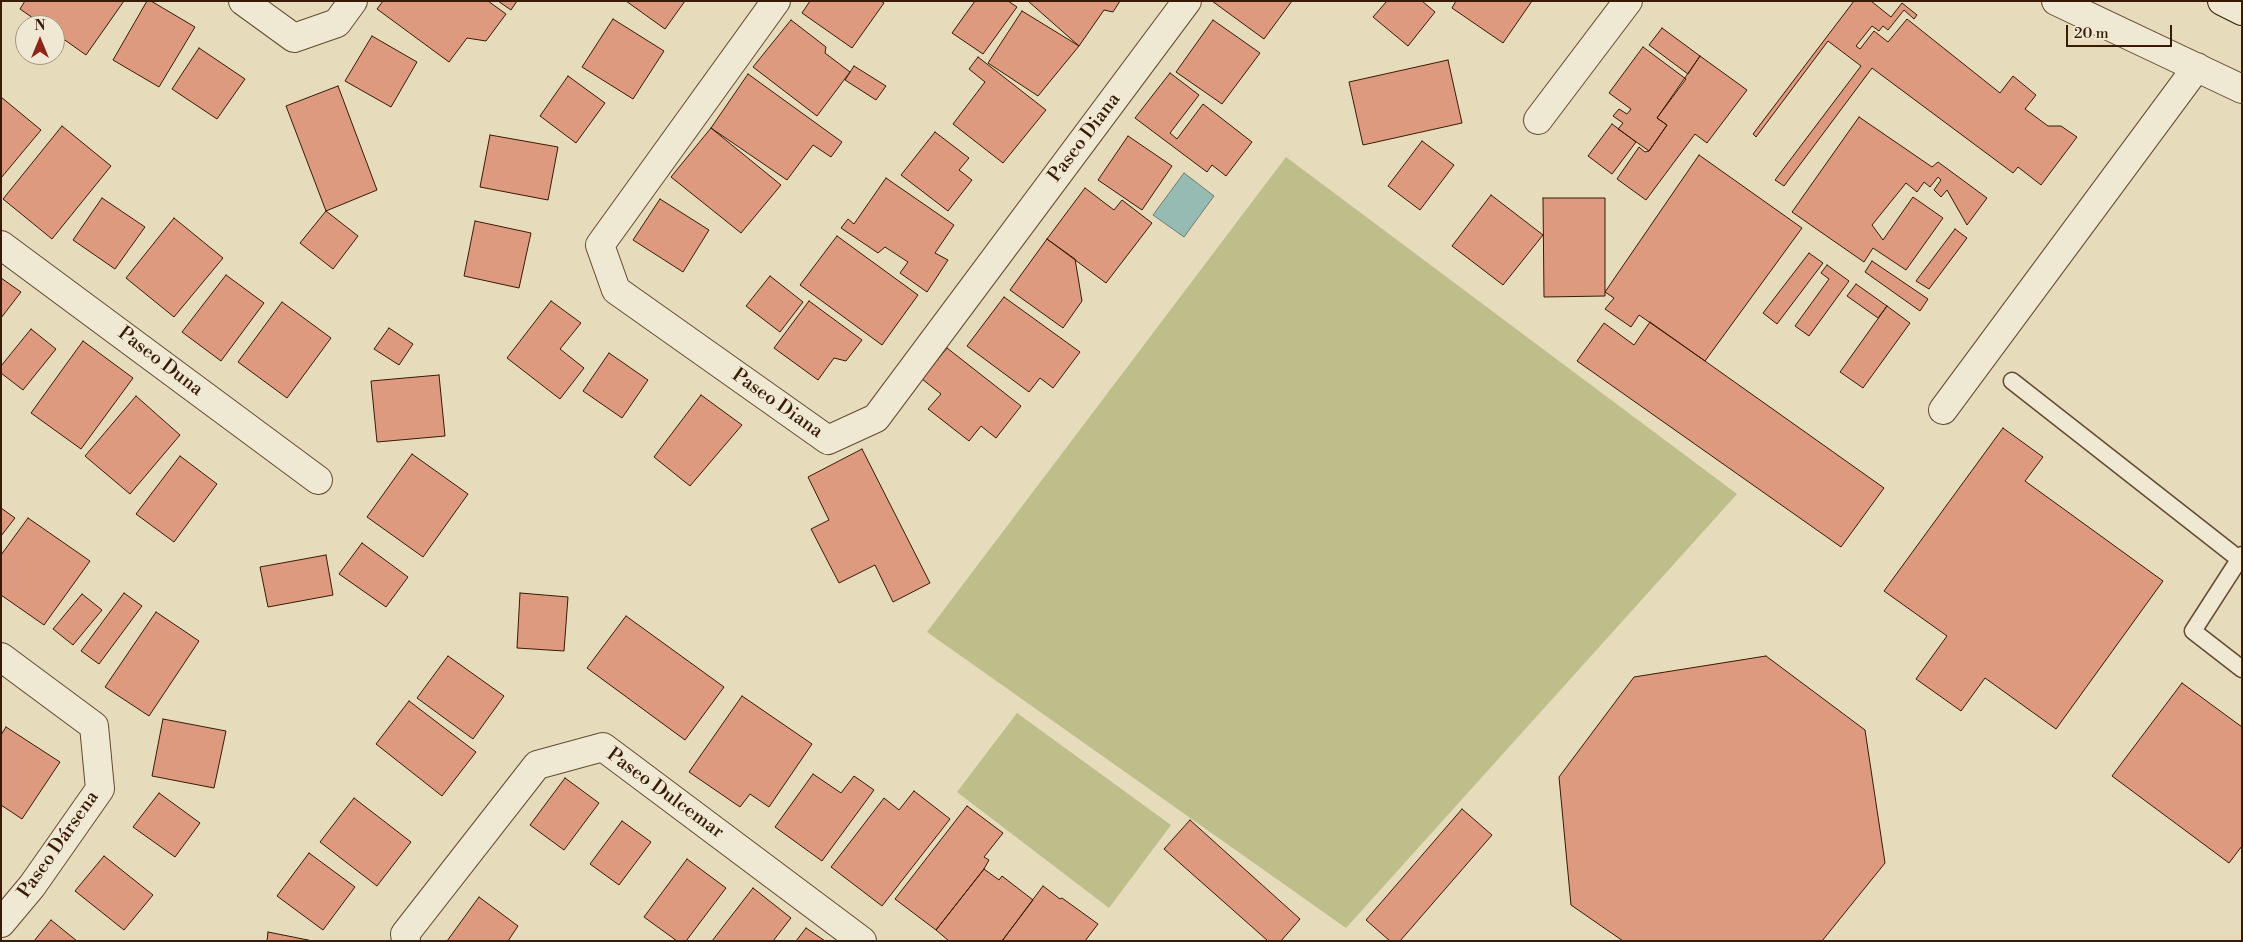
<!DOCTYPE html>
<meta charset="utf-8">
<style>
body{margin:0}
#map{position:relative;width:2243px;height:942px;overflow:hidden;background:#e6dbba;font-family:"Libre Bodoni",serif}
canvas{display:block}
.frame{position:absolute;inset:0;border:2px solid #381a05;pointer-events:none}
.north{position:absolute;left:15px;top:15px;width:50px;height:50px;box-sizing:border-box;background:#efe8d2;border:1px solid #a69680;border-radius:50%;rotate:0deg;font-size:14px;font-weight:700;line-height:20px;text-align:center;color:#381a05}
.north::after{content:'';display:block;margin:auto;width:18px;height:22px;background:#8f2418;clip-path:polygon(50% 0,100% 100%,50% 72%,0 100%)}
.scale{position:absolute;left:2066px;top:25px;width:106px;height:22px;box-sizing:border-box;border:2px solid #381a05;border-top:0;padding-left:6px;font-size:15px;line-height:18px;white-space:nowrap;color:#381a05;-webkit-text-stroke:4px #efe8d2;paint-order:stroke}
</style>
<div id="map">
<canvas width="2243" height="942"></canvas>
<div class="frame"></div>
<div class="north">N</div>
<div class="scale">20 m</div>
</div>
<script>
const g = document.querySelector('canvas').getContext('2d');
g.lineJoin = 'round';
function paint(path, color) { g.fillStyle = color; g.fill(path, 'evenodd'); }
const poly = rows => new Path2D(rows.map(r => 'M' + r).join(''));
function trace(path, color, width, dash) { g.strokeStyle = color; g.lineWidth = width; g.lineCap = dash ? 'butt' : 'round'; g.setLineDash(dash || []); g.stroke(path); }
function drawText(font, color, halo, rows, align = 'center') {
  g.font = font + ' "Libre Bodoni",serif'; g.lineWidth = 4.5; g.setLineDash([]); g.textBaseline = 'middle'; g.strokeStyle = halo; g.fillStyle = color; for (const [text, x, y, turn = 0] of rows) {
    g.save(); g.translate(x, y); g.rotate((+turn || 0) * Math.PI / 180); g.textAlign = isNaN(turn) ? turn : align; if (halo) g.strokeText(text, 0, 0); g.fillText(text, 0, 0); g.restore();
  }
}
paint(poly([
 [1286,157,1737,494,1346,928,927,632],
 [1017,713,1171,825,1109,908,957,792]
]), '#bdbe8a');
const water = poly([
 [1184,173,1214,196,1184,237,1153,215,1184,173]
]);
paint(water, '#96bbb2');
trace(water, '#707b6d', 1);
const building = poly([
 [25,1,124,1,86,55,55,33,55,25,43,25,20,9,25,1],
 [147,1,151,1,195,27,159,87,113,60,147,1],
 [383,1,488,1,506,14,486,41,467,38,449,62,377,9,383,1],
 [498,1,517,1,511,10,498,1],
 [626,1,685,1,665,29,626,1],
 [810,1,881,1,884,3,852,48,802,13,810,1],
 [975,1,1008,1,1017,7,983,54,952,33,975,1],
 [1028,1,1120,1,1113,12,1104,10,1079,46,1028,1],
 [1212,1,1292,1,1264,39,1212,1],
 [1387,1,1422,1,1435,12,1408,46,1373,17,1387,1],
 [1456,1,1532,1,1503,43,1452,8,1456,1],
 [1854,1,1871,1,1891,17,1902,3,1917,15,1914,19,1904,10,1888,30,1883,26,1879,31,1872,26,1856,46,1860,49,1874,31,1888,42,1907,19,2000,93,2013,76,2036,95,2025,109,2048,126,2061,126,2077,137,2041,185,2018,167,2013,173,1872,68,1784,186,1775,180,1861,66,1828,41,1756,137,1753,134,1854,1],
 [1022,11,1079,46,1038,96,988,63,1022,11],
 [613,19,664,51,633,99,582,67,613,19],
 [791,20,826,47,825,53,850,72,817,116,753,67,791,20],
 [1213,20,1260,53,1222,104,1176,72,1213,20],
 [1662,28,1700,56,1688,74,1649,45,1662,28],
 [372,36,417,62,391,107,345,81,372,36],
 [1643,47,1686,79,1657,118,1667,125,1649,151,1618,129,1623,123,1613,116,1619,109,1627,114,1631,109,1609,93,1643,47],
 [199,48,245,79,217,119,172,89,199,48],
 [1700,56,1747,90,1707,143,1695,134,1646,200,1617,179,1639,147,1645,152,1649,151,1667,125,1657,118,1700,56],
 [978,57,1046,110,1003,163,953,124,985,82,969,69,978,57],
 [1448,60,1462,123,1363,145,1349,82,1448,60],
 [854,66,886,86,876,100,845,80,854,66],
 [1170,73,1199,95,1170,133,1177,139,1203,104,1252,142,1226,176,1212,165,1207,172,1135,118,1170,73],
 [748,74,842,142,831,157,813,145,787,180,711,128,748,74],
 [568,76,605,103,576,143,540,116,568,76],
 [338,86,377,190,326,211,286,106,338,86],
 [1,97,41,130,1,178,1,97],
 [1859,117,1932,167,1938,162,1987,198,1967,225,1947,190,1941,197,1934,190,1941,180,1938,177,1930,187,1924,182,1917,192,1906,183,1872,225,1883,240,1913,197,1943,218,1906,270,1873,248,1864,262,1792,212,1859,117],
 [1612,124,1636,142,1612,174,1588,156,1612,124],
 [62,126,111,166,52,239,3,199,62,126],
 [711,128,781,185,741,233,671,177,711,128],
 [935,132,969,158,959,170,972,180,948,211,901,175,935,132],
 [490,135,558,147,548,200,480,187,490,135],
 [1128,136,1172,166,1142,210,1098,180,1128,136],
 [1422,141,1454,165,1420,210,1388,186,1422,141],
 [1699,155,1802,228,1705,361,1639,315,1631,327,1605,309,1614,298,1605,292,1699,155],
 [886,178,954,225,935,253,948,260,927,292,900,273,908,262,885,247,878,253,841,228,848,219,854,224,886,178],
 [1085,188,1114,210,1122,200,1152,223,1106,283,1047,239,1085,188],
 [1491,195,1543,235,1503,285,1452,246,1491,195],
 [102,198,145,227,115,269,73,240,102,198],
 [1543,198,1605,198,1605,296,1544,297,1543,198],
 [660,199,709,230,683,272,633,240,660,199],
 [326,211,358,236,333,269,300,243,326,211],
 [174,218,223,258,174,317,126,278,174,218],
 [475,221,531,233,519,288,464,276,475,221],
 [1955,229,1967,238,1929,289,1916,281,1955,229],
 [837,236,918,295,882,345,800,285,837,236],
 [1047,239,1075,259,1082,301,1063,328,1010,290,1047,239],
 [1809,253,1823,263,1777,324,1763,313,1809,253],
 [1872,261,1928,299,1920,311,1865,272,1872,261],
 [1827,265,1849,281,1809,336,1795,326,1829,279,1821,273,1827,265],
 [226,275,264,303,221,361,182,332,226,275],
 [770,276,803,302,780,332,746,306,770,276],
 [1,278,21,292,1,318,1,278],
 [1856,284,1887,306,1878,318,1847,296,1856,284],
 [1004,297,1080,352,1053,388,1040,378,1029,392,967,346,1004,297],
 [551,301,581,323,560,349,584,368,560,399,507,358,551,301],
 [809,301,862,340,846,361,834,358,818,380,774,348,809,301],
 [282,302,331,338,287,398,238,362,282,302],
 [1887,306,1910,323,1863,388,1840,372,1887,306],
 [1650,322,1884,488,1841,547,1577,361,1604,323,1634,345,1650,322],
 [389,328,413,344,399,365,374,349,389,328],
 [31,329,56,349,23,390,1,373,1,366,31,329],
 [83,341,133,378,81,449,31,413,83,341],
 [947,348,1021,406,996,438,981,426,969,441,928,409,941,394,922,379,947,348],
 [609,353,648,380,622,418,583,391,609,353],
 [439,375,445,436,377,442,371,381,439,375],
 [701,395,742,425,690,486,654,457,701,395],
 [136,396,180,435,130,494,85,456,136,396],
 [2003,428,2043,457,2025,481,2163,581,2056,729,1985,678,1961,711,1916,679,1947,636,1884,591,2003,428],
 [862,449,930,583,893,602,875,565,839,583,811,529,829,520,808,477,862,449],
 [412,454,468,494,423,557,367,517,412,454],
 [180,456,217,484,174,542,136,514,180,456],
 [1,508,15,518,1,536,1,508],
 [28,518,90,561,44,625,1,595,1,555,28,518],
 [362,543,408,577,386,607,339,574,362,543],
 [326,555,333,595,268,607,260,567,326,555],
 [124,593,142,606,99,664,81,651,124,593],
 [520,593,568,597,564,651,517,648,520,593],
 [82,594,102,610,73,645,53,629,82,594],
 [156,612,199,641,149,716,105,687,156,612],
 [626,616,724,687,685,740,587,668,626,616],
 [448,656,504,696,473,739,417,698,448,656],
 [1766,656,1865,730,1885,863,1822,941,1623,941,1571,905,1559,777,1634,677,1766,656],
 [2182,683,2242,727,2242,846,2229,863,2112,776,2182,683],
 [742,696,812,744,769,807,750,794,740,807,689,772,742,696],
 [409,701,476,752,442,796,376,744,409,701],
 [163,719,226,731,214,788,152,776,163,719],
 [6,727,60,762,22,819,1,805,1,735,6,727],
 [813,774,841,793,854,776,874,790,822,861,775,827,813,774],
 [565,778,599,803,564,850,530,825,565,778],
 [914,791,950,819,882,906,831,867,884,798,899,810,914,791],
 [159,793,200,823,175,857,133,827,159,793],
 [354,798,411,842,377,886,320,842,354,798],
 [967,806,1003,833,984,857,989,860,984,869,936,930,895,899,967,806],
 [1462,809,1492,835,1400,941,1390,941,1366,920,1462,809],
 [1190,820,1300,919,1281,941,1268,941,1164,849,1190,820],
 [622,821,651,842,619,885,590,864,622,821],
 [309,853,355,887,323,930,277,896,309,853],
 [104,856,153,895,124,930,75,891,104,856],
 [687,859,726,888,686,941,677,941,644,917,687,859],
 [984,869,999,880,1002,876,1033,900,1002,941,949,941,936,930,984,869],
 [1043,886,1060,899,1062,898,1098,924,1085,941,1002,941,1043,886],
 [753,888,791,918,773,941,712,941,753,888],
 [479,897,518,926,508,941,447,941,479,897],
 [51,920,77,941,34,941,51,920],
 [806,928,825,941,796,941,806,928],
 [268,932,313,941,267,941,268,932]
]);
paint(building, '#de9a7f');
trace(building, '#381a05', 1);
const lane = poly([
 [2012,381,2239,559],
 [2242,555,2193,631,2242,669]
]);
const street = poly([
 [243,1,294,38,337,23,353,1],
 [776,1,600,245,616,290,828,440,876,418,1187,1],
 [2056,1,2242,89],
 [1538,120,1628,1],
 [1,245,318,480],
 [1943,410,2197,67],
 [1,657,94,726,100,789,32,886,1,923],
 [406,941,405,934,537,765,603,747,862,941]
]);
const secondary = poly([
 [2222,1,2242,11]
]);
trace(lane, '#644a32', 19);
trace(street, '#644a32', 30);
trace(secondary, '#381a05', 30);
trace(lane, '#efe8d2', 16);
trace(street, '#efe8d2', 28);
trace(secondary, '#efe8d2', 28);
drawText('19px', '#381a05', '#efe8d2', [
 ["Paseo Diana",1085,138,-53],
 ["Paseo Duna",160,362,37],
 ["Paseo Diana",777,404,35],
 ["Paseo Dulcemar",665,794,36],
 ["Paseo Dársena",59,845,-55]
]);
</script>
